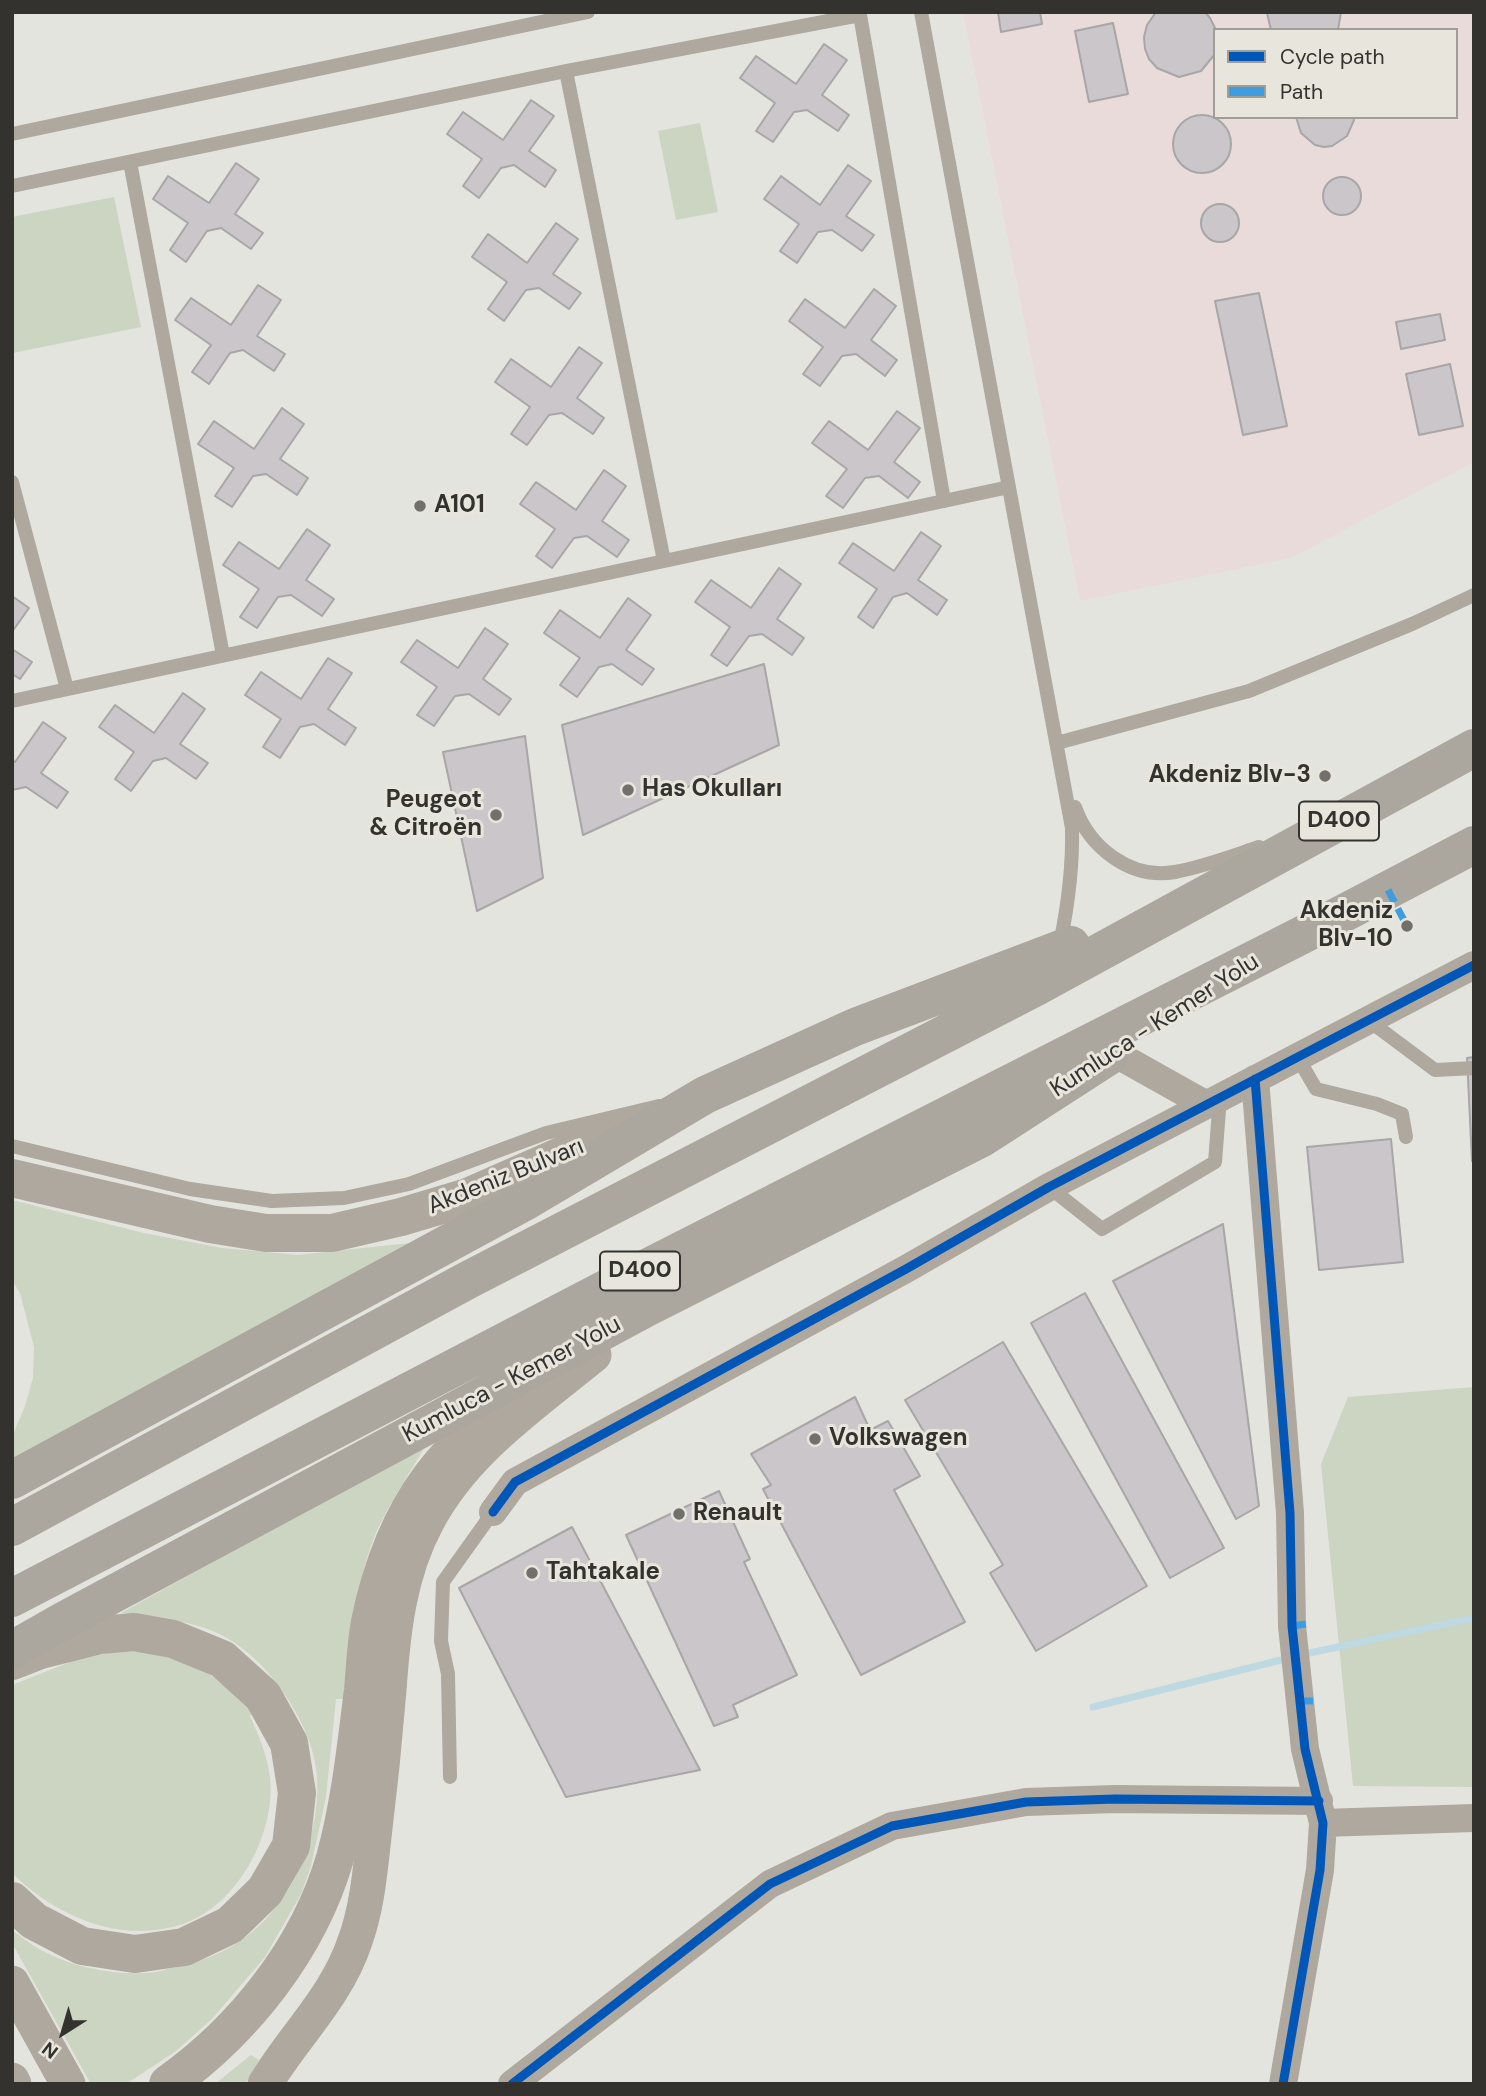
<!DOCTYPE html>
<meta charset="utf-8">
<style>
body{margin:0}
#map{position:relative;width:1486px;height:2096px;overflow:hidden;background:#e4e4df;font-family:"DM Sans",sans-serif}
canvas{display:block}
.frame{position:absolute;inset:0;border:14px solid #33322f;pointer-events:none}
.legend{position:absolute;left:1213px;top:28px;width:245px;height:91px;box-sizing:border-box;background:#e7e5dc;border:2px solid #9f9d97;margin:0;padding:9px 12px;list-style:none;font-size:21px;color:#33322f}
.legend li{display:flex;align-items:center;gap:14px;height:35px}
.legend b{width:35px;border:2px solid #9f9d97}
.north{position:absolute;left:28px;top:1998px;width:70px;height:70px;-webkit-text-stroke:5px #e7e5dc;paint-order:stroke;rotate:217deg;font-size:19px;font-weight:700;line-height:28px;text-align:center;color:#33322f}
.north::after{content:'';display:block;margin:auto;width:24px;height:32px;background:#33322f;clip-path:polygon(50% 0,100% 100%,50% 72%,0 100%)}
</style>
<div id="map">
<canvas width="1486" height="2096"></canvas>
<div class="frame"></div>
<ul class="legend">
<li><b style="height:9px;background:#0057b8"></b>Cycle path</li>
<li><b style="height:9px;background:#3e9de1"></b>Path</li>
</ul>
<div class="north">N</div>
</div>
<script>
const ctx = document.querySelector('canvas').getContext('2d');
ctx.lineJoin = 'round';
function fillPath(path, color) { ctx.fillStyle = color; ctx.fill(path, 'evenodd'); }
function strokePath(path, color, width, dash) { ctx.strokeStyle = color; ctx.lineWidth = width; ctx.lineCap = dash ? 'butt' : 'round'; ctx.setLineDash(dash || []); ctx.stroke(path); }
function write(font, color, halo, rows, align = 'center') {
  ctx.font = font + ' "DM Sans",sans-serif'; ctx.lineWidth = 6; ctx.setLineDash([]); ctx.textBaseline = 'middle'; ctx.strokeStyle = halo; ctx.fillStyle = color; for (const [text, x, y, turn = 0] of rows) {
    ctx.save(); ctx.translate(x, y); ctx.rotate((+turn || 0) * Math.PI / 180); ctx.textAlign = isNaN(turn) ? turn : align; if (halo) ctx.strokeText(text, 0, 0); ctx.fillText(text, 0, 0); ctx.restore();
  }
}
const industrial = new Path2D(`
 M 963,12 L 1474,12 L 1474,462 L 1291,558 L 1080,601 ZM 1215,30 L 1456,30 L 1456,117 L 1215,117 Z`);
const green = new Path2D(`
 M 700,123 L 718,212 L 676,220 L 658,131 Z
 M 114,197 L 141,327 L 13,353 L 12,217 Z
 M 12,1200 L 144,1233 L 222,1248 L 298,1255 L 410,1243 L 12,1461 L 12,1437 L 25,1406 L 33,1378 L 34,1347 L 20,1293 L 12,1280 Z
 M 1474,1387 L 1474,1787 L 1353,1786 L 1321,1464 L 1348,1397 Z
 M 427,1443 C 411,1471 392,1499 378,1528 C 354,1581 353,1643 345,1699 L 336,1699 L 326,1797 L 311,1866 L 301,1894 L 265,1957 L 212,2019 L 176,2051 L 126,2084 L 91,2084 L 12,1943 L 12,1930 C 22,1937 32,1946 43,1951 C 72,1967 112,1975 146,1973 C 155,1973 164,1970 172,1968 C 191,1964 210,1958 227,1949 C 288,1918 325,1834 316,1768 C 312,1741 300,1717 285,1695 C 265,1665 239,1640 205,1628 C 178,1619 149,1617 121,1613 Z
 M 125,1649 L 195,1662 L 255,1712 L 250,1716 C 259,1736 267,1755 270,1777 C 276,1833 238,1905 183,1924 C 120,1945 56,1916 12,1873 L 12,1685 L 73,1661 Z
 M 251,2055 L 259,2060 L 245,2084 L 215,2084 Z`);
const stream = new Path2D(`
 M 1300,1655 L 1474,1618
 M 1093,1707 L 1289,1658`);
const building = new Path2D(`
 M 998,12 L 1040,12 L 1042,24 L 1001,32 Z
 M 1156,12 L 1205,12 L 1210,18 L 1216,30 L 1215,54 L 1201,71 L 1179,77 L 1157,68 L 1149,59 L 1145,49 L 1144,37 L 1147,25 Z
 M 1341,12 L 1338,30 L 1271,30 L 1267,13 Z
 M 1113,23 L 1128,94 L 1089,102 L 1075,31 Z
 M 824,44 L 847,60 L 822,95 L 849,115 L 838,131 L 807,110 L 794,112 L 773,142 L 756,131 L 775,103 L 740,78 L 756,56 L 796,84 Z
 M 531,100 L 554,116 L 529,151 L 556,170 L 545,187 L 514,165 L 501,168 L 479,198 L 463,186 L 482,159 L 447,134 L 463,112 L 503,140 Z
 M1173 144a29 29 0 1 1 58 0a29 29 0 1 1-58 0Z
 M 1296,117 L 1353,117 L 1354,120 L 1347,136 L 1332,146 L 1324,147 L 1315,145 L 1301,133 Z
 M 236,163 L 259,179 L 235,214 L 263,233 L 251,249 L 221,228 L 207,231 L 186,262 L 170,250 L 188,223 L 153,199 L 168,176 L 209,203 Z
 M 848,165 L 871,181 L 846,216 L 874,235 L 862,251 L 832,230 L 818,232 L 797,263 L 780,251 L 799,224 L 764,199 L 781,176 L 820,205 Z
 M1323 196a19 19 0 1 1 38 0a19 19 0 1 1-38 0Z
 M1201 223a19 19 0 1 1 38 0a19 19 0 1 1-38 0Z
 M 556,223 L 578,239 L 553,274 L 581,293 L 569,309 L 539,288 L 526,290 L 504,321 L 488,309 L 507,282 L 472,257 L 488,234 L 527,263 Z
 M 258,285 L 281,300 L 257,336 L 285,354 L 274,371 L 243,350 L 230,353 L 209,384 L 192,372 L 211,345 L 175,320 L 191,298 L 231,325 Z
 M 874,289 L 896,306 L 871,340 L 897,360 L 885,376 L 856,354 L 842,356 L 820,386 L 803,374 L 823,347 L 789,321 L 805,299 L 845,328 Z
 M 1259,293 L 1287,426 L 1243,435 L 1215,301 Z
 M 1440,314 L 1445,340 L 1401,349 L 1396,322 Z
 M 579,347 L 602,363 L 577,398 L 604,418 L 593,434 L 562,413 L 549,415 L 527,445 L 511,434 L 530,407 L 495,382 L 511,359 L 551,387 Z
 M 1450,364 L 1463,426 L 1419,435 L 1406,374 Z
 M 282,408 L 304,424 L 280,459 L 308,478 L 297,495 L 266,474 L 253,476 L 232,507 L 215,496 L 234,468 L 198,444 L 214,421 L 254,449 Z
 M 897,411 L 920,428 L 894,462 L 920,482 L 908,498 L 879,476 L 865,478 L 843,508 L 826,496 L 847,469 L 812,443 L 829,421 L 868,450 Z
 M 604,470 L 626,486 L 602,521 L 629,540 L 617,557 L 587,536 L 574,538 L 552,568 L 536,556 L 555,529 L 520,504 L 536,482 L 576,510 Z
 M 307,529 L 330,545 L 306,580 L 334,599 L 322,616 L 291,595 L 278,597 L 257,628 L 240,617 L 259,589 L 223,565 L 239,542 L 279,569 Z
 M 921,532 L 941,546 L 918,580 L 947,600 L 937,615 L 907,593 L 893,597 L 873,628 L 858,617 L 877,589 L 839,563 L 853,543 L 894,571 Z
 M 779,568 L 801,584 L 777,619 L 804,638 L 792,655 L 762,634 L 749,636 L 727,666 L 711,655 L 730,627 L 695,602 L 711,580 L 751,608 Z
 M 12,596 L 29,608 L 12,632 Z
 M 628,598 L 651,615 L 626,650 L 654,669 L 642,685 L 612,664 L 599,667 L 577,697 L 560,685 L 580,658 L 544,633 L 560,610 L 600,638 Z
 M 485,628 L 508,644 L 483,679 L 511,699 L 499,715 L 469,694 L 455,696 L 434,726 L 417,715 L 437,687 L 401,662 L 417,640 L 458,668 Z
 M 12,649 L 32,662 L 20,679 L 12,674 Z
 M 328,658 L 352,673 L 328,709 L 356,728 L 345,745 L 314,724 L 300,727 L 280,758 L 263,747 L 281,719 L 245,695 L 261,672 L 301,699 Z
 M 764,664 L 779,745 L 583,835 L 562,725 Z
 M 183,693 L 205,709 L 180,744 L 208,763 L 196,779 L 166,758 L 153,761 L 131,791 L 115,779 L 134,752 L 99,727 L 115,705 L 154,733 Z
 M 43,722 L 66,738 L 41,773 L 68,792 L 57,808 L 26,787 L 12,790 L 12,760 L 15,762 Z
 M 525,736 L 543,878 L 477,911 L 443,752 Z
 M 1474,1057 L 1474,1161 L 1472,1161 L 1467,1058 Z
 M 1391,1139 L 1403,1262 L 1319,1270 L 1307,1147 Z
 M 1223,1224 L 1259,1506 L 1236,1519 L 1113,1281 Z
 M 1085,1293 L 1224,1548 L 1170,1578 L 1031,1323 Z
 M 1003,1342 L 1147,1586 L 1036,1651 L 990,1573 L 1003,1565 L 905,1400 Z
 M 855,1397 L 870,1430 L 888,1421 L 920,1476 L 894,1490 L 965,1622 L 861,1675 L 763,1489 L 771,1485 L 751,1454 Z
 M 719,1491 L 750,1559 L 744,1562 L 797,1675 L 733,1705 L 738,1717 L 714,1726 L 626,1535 Z
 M 572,1527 L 700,1770 L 566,1797 L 459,1588 Z`);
const service = new Path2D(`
 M 921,12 L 1072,828 C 1073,868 1068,905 1060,944
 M 566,71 L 664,561
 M 12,134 L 588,12
 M 130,162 L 223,655
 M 12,186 L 566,71 L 860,15 L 944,501
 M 12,482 L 67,689
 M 12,701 L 1009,487
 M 1057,743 L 1249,691 L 1412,624 L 1474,595
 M 1075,807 C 1089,847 1130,880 1175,872 C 1203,867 1232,856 1259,847
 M 1368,1020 L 1435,1070 L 1474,1068
 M 1298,1058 L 1316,1089 L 1377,1104 L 1402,1114 L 1406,1137
 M 12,1146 L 190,1189 L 272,1201 L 344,1198 L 409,1184 L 546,1133 L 659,1106
 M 1049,1187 L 1102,1229 L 1215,1162 L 1220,1097
 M 450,1777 L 448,1674 L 441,1641 L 443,1582 L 493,1512`);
const minor = new Path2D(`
 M 1114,1053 L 1205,1104
 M 1255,1079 L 1290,1513 L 1292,1626 L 1305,1749 L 1323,1823 L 1320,1870 L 1283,2084
 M 493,1512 L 515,1482 L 906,1269 L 1049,1187 L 1474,965
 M 1323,1823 L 1474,1818
 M 512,2084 L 770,1884 L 892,1826 L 1026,1802 L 1115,1799 L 1319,1801`);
const tertiary = new Path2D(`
 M 12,1983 L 68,2084
 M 12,2080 L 14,2084
 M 265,2084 C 294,2036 337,1996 355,1941 C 367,1908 370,1872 374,1837 C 380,1788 385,1739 389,1690 C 393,1632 399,1574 427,1522 C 464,1451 534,1404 594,1355`);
const primary = new Path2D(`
 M 12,1178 L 210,1224 L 266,1233 L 332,1233 L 401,1217 L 468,1197 L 625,1128
 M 12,1661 L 40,1650 L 100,1635 L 134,1632 L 173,1639 L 222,1659 L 263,1696 L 289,1743 L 297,1793 L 291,1846 L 265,1891 L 230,1925 L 184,1947 L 135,1954 L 82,1946 L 34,1921 L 12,1901
 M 168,2084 C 244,2030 309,1948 335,1858 C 350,1804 356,1746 363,1690 C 365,1668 366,1644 370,1622 C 394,1506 445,1437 549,1380`);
const trunk = new Path2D(`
 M 12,1480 L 528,1200 L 705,1095 L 855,1027 L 1071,945
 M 12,1527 L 468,1280 L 1036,987 L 1474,748
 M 12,1598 L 609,1287 L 1306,933 L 1474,845
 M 12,1650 L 63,1621 L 648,1307 L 982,1138 L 1109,1056`);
const quiet = new Path2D(`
 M 1388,890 L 1407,926
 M 1292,1626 L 1312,1623
 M 1299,1701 L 1319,1701`);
const cycleway = new Path2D(`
 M 1255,1079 L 1290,1513 L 1292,1626 L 1305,1749 L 1323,1823 L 1320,1870 L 1283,2084
 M 493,1512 L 515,1482 L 906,1269 L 1049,1187 L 1474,965
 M 512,2084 L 770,1884 L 892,1826 L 1026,1802 L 1115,1799 L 1319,1801`);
const markers = [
 [420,506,7,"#71706d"],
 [1325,776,7,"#71706d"],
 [628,790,7,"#71706d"],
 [496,815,7,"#71706d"],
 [1407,926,7,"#71706d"],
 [815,1439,7,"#71706d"],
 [679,1514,7,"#71706d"],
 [532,1573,7,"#71706d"]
];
const shields = [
 [1339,821,80],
 [640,1271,80]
];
const shieldNames = [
 ["D400",1339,821],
 ["D400",640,1271]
];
const poiNames = [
 ["A101",434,506],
 ["Akdeniz Blv-3",1311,776,"right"],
 ["Has Okulları",642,790],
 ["Peugeot",482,801,"right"],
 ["& Citroën",482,829,"right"],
 ["Akdeniz",1393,912,"right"],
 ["Blv-10",1393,940,"right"],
 ["Volkswagen",829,1439],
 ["Renault",693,1514],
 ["Tahtakale",546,1573]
];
const streetNames = [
 ["Kumluca - Kemer Yolu",1155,1026,-33],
 ["Akdeniz Bulvarı",506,1177,-22],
 ["Kumluca - Kemer Yolu",512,1380,-28]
];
fillPath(industrial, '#eadbdb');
fillPath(green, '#ccd4c2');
strokePath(stream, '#bed9e1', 7);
fillPath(building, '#cac6c9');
strokePath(building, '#a8a6a6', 2);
strokePath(service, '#aea89f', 14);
strokePath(minor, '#aea89f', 28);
strokePath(tertiary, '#aea89f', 35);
strokePath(primary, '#aea89f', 38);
strokePath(trunk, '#aca79e', 38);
strokePath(quiet, '#3e9de1', 7, [14, 7]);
strokePath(cycleway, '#0057b8', 9);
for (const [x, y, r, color] of markers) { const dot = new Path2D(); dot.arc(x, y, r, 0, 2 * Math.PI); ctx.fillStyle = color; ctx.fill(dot); strokePath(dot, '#e7e5dc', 2.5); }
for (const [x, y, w] of shields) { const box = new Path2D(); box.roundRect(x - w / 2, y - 19.5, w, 39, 5); ctx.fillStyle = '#e7e5dc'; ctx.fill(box); strokePath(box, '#33322f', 2); }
write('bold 23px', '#33322f', null, shieldNames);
write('bold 24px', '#33322f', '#e7e5dc', poiNames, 'left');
write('24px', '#33322f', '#e7e5dc', streetNames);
</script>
